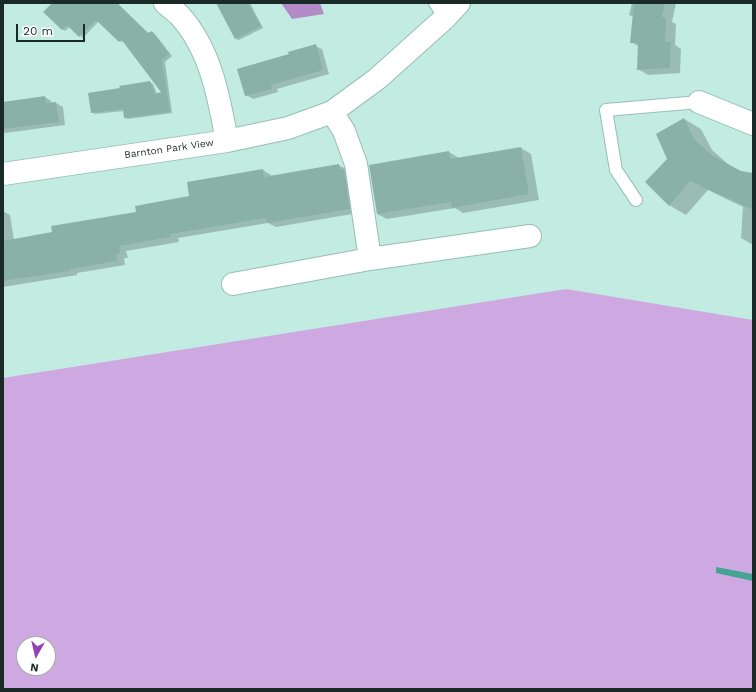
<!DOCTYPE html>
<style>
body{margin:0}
#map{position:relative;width:756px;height:692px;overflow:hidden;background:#c2ece1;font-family:"Work Sans",sans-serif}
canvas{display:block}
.frame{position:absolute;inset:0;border:4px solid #1a2a26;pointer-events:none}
.north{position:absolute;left:16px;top:636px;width:40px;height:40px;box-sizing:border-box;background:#fff;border:1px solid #a3aaa8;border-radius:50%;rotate:188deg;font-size:11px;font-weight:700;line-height:16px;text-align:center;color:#1a2a26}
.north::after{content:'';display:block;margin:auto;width:14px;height:18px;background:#9143b3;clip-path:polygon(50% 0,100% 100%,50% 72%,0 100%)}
.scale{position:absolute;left:16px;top:24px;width:69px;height:18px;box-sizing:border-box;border:2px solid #1a2a26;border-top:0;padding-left:5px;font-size:12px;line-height:14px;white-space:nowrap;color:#1a2a26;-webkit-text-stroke:3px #fff;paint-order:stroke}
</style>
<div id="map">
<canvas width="756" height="692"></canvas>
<div class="frame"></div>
<div class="north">N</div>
<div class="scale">20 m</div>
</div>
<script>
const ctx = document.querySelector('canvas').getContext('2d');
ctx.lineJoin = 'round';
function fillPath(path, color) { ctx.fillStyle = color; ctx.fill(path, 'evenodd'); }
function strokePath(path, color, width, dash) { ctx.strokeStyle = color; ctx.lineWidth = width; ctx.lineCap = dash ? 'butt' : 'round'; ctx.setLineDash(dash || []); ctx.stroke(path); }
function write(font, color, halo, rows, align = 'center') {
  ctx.font = font + ' "Work Sans",sans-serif'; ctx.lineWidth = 3.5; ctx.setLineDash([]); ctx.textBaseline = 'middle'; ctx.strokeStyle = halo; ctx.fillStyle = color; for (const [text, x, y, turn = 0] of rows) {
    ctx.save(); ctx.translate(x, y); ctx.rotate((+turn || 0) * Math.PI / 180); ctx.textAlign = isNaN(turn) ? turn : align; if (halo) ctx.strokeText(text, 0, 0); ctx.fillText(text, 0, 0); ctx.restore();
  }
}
const green = new Path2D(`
 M 566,289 L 753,320 L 753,689 L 3,689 L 3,378 ZM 24,644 L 48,644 L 48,668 L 24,668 Z`);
const forest = new Path2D(`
 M 281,3 L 320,3 L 324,14 L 292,19 Z`);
const water = new Path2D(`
 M 716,567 L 753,574 L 753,581 L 716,573 Z`);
const shadow = new Path2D(`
 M 54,3 L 117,3 L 149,34 L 152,32 L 155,34 L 172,56 L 165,62 L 172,113 L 128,119 L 125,118 L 124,111 L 95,114 L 92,112 L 121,89 L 149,82 L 153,84 L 157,94 L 163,92 L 123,41 L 122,42 L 119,41 L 99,21 L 83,38 L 70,27 L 65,31 L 62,29 Z
 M 217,3 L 250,3 L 263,28 L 239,40 L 236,39 Z
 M 632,3 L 676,3 L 672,22 L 676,24 L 675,45 L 681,49 L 680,73 L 648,75 L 638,69 L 638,46 L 631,42 L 634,17 L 629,15 Z
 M 315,46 L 322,49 L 329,74 L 277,89 L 278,92 L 253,99 L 246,95 Z
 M 45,97 L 51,101 L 52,104 L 56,103 L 63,107 L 65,125 L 5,133 L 3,132 L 3,103 Z
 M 684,119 L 701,129 L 712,150 L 729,165 L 740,172 L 753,174 L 753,245 L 741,238 L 743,207 L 708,190 L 686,215 L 669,205 L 668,159 Z
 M 521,148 L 531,154 L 539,200 L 463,213 L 455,208 L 387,219 L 377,214 L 449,152 L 459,158 Z
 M 338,165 L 346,169 L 358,213 L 276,227 L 268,223 L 178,238 L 179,242 L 126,251 L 128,258 L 124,258 L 125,265 L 77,273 L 77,275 L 3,287 L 3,211 L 10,215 L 14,240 L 53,233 L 137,213 L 190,197 L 263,170 L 271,175 L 271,176 Z`);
const building = new Path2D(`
 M 52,3 L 117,3 L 148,33 L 152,31 L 169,54 L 162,60 L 170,112 L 124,118 L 123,109 L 91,113 L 88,93 L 120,88 L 119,86 L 150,81 L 155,94 L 161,92 L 121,39 L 119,42 L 96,20 L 79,37 L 67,25 L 62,30 L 43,12 Z
 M 216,3 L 248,3 L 261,26 L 235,39 Z
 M 634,3 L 665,3 L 662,17 L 666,18 L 665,42 L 671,42 L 670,68 L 637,70 L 638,43 L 630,43 Z
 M 316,44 L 323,70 L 271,85 L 272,89 L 245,96 L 237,69 L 289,54 L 288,52 Z
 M 45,96 L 46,103 L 56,102 L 59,122 L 3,129 L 3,102 Z
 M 684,118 L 694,139 L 713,156 L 741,171 L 753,173 L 753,210 L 690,181 L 669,206 L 645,182 L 667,159 L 656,134 Z
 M 521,147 L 529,194 L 452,208 L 451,202 L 377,214 L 369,165 L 449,151 L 450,159 Z
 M 339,164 L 340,170 L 344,169 L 350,209 L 267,223 L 266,218 L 171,234 L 171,237 L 119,246 L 120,253 L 116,254 L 117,261 L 70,269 L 70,271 L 3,281 L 3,241 L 52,232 L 51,226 L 136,212 L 135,206 L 189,196 L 187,182 L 263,169 L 264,177 Z`);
const lane = new Path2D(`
 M 435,3 L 445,18
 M 636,200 L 616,170 L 606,110 L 699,102`);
const street = new Path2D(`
 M 165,3 C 170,8 177,12 181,17 C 211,51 219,98 227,141
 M 699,102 L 753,124
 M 332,112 L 344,131 L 356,164 L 370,259
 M 3,174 L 227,141 L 288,128 L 332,112 L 377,79 L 445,18 L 459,3
 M 233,284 L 370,259 L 530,236`);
const streetNames = [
 ["Barnton Park View",169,149,-8]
];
fillPath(green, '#cea9e1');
fillPath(forest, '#b28bc6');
fillPath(water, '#44a492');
fillPath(shadow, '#0003');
fillPath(building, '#89b1a7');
strokePath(lane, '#97bfb5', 14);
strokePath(street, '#97bfb5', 24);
strokePath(lane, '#fff', 12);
strokePath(street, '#fff', 22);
write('10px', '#1a2a26', '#fff', streetNames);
</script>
